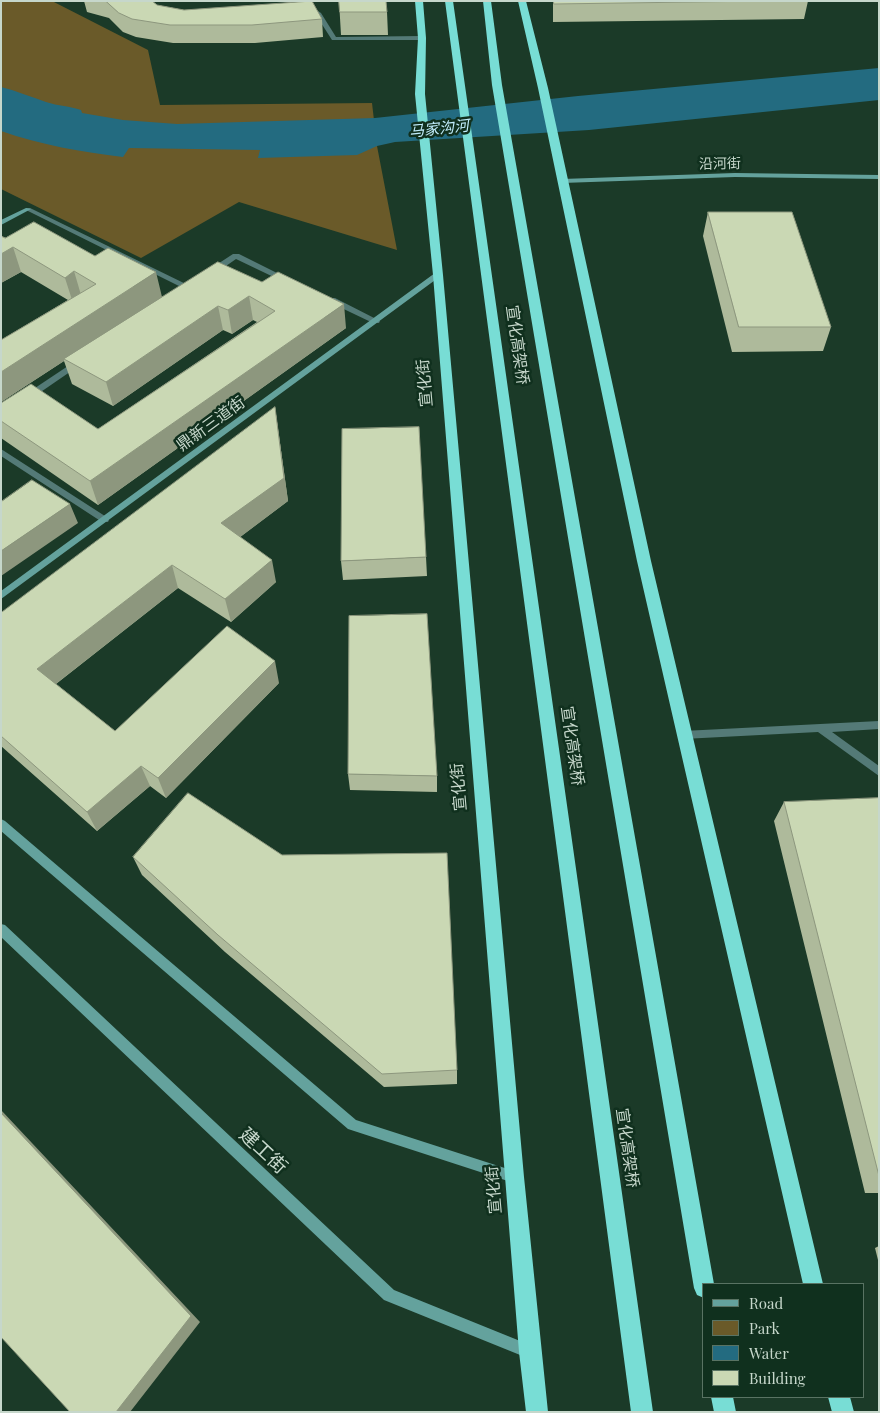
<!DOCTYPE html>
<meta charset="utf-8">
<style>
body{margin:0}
#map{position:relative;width:880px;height:1413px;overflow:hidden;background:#1b3a28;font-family:"Playfair Display",serif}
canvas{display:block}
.frame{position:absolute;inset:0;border:2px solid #c6d7cb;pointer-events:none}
.legend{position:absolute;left:702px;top:1283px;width:162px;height:115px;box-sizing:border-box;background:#10301e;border:1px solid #597363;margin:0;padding:6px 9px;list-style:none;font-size:15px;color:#c6d7cb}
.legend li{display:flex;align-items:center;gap:10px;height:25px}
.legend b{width:25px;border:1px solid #597363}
</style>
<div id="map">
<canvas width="880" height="1413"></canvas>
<div class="frame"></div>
<ul class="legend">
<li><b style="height:6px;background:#64a29d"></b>Road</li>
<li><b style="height:14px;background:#6a5a29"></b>Park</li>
<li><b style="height:14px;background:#236b80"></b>Water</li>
<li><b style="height:14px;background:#cad8b4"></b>Building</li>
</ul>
</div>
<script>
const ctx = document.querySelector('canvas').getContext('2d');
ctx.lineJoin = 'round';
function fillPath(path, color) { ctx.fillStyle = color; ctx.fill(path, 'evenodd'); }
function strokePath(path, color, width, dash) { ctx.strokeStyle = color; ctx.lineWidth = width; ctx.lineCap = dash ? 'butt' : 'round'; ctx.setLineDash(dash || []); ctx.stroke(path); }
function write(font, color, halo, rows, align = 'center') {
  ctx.font = font + ' "Playfair Display","Noto Sans SC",serif'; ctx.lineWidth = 5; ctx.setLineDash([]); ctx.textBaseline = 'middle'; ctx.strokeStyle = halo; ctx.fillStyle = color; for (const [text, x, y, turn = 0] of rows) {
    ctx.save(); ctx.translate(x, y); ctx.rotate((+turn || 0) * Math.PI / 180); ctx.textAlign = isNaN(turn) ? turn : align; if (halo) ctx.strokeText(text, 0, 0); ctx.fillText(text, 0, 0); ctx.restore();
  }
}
const green = new Path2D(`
 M 1,1 L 52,1 L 148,50 L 160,105 L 372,103 L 377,146 L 397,250 L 239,202 L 141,258 L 1,189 Z`);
const water = new Path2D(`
 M 879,68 L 879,100 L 589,130 L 395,142 L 377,146 L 357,155 L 258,158 L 260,150 L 129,148 L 123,157 C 82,152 41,145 1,131 L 1,87 C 17,91 31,97 46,102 C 58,106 70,106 81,110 L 82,113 L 123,120 L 177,124 L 375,118 L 578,96 Z`);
const street = new Path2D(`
 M 318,11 L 321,13 L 336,37 L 422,36 L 425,38 L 422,40 L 332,40 L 316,15 L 310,14 Z
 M 26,208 L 30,208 L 192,287 L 188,289 L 185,289 L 26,210 Z
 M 233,254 L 239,254 L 291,280 L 284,282 L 236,259 L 216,273 L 210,273 L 210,269 Z
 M 329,298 L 335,298 L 380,321 L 379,323 L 373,323 L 329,302 Z
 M 77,360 L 81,363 L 80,365 L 32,398 L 26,398 L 26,394 Z
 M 1,449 L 108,518 L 109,520 L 108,522 L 102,522 L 1,456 Z
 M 879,721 L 879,729 L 832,732 L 879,766 L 879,776 L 818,732 L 683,739 L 679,738 L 678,735 L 679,732 L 683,731 Z`);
const secondary = new Path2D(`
 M 735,173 L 879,175 L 879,179 L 735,177 L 562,183 L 559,181 L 562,179 Z
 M 26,208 L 31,209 L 1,225 L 1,220 Z
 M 435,273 L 442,275 L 1,599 L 1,591 Z
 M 1,819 L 5,821 L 356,1120 L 514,1171 L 519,1172 L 520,1177 L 519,1182 L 514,1183 L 348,1129 L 1,831 Z
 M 1,924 L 5,925 L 394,1290 L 535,1347 L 537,1352 L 535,1357 L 530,1359 L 384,1300 L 1,937 Z`);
const highway = new Path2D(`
 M 415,1 L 423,1 L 426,38 L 425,94 L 443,275 L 524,1177 L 548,1412 L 526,1412 L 519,1352 L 433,275 L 415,94 L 418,38 Z
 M 445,1 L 453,1 L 653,1412 L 631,1412 Z
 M 483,1 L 491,1 L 502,85 L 714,1284 L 704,1284 L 704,1298 L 697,1295 L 694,1288 L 492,85 Z
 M 518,1 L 526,1 L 548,88 L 651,561 L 823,1284 L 803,1284 L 637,561 L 538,88 Z
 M 711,1397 L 733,1397 L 736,1412 L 714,1412 Z
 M 828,1397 L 850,1397 L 854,1412 L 832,1412 Z`);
const wall = new Path2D(`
 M 84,1 L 152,1 L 157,5 L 184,10 L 322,19 L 323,37 L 255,43 L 173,43 L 136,37 L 123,32 L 109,18 L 87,12 Z
 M 339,1 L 387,12 L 388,35 L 341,35 Z
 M 553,1 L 808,1 L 804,19 L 553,22 Z
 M 708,212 L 831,327 L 823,351 L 732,352 L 703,236 Z
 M 1,236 L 162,297 L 132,316 L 218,262 L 346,328 L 98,505 L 1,438 L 1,403 L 98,429 L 257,322 L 253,320 L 232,334 L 223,330 L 113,406 L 72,384 L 64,361 L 1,402 L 1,340 L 68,300 L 21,272 L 1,283 Z
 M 275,407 L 288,501 L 240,537 L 276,582 L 231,622 L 178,588 L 56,684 L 115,731 L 279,683 L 166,798 L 150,786 L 97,831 L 1,746 L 1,613 Z
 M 426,557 L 427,576 L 343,580 L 341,561 Z
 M 348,774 L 437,776 L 437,792 L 350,790 Z
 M 879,798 L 879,1193 L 865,1193 L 774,821 L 784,802 Z
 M 133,857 L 457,1070 L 457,1084 L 384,1087 L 225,952 L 142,875 Z
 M 879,1246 L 879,1264 L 875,1248 Z`);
const shadedWall = new Path2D(`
 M 13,247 L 21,272 L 1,283 L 1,254 Z
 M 74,271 L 81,295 L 73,303 L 65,278 Z
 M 156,272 L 162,297 L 65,360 L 64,359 L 64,361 L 1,402 L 1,372 Z
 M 249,296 L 253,320 L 232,334 L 228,310 Z
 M 344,304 L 346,328 L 98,505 L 90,481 Z
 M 218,306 L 223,330 L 113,406 L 106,382 Z
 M 275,407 L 288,501 L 227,547 L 221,523 Z
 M 70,504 L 78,523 L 1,576 L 1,551 Z
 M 272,560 L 276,582 L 231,622 L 225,599 Z
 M 172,565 L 178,588 L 48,690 L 37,669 Z
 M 275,661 L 279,683 L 166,798 L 158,778 Z
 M 141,766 L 150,786 L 97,831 L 87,812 Z
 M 1,1110 L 200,1322 L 130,1412 L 116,1412 L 1,1113 Z`);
const building = new Path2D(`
 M 106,1 L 152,1 L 157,5 L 184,10 L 312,1 L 322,19 L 252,25 L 170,25 L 132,19 L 119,13 Z
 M 339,1 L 386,1 L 387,12 L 340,12 Z
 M 554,1 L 762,1 L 554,4 Z
 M 708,212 L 792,212 L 831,327 L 739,327 Z
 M 34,222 L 95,256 L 108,248 L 156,272 L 1,372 L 1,340 L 96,284 L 74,271 L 65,278 L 13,247 L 1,254 L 1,236 L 5,238 Z
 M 218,262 L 262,282 L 278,272 L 344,304 L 90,481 L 1,421 L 1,403 L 31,384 L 98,429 L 275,311 L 249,296 L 228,310 L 218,306 L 106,382 L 64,359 Z
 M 275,407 L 284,478 L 221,523 L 272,560 L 225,599 L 172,565 L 37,669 L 115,731 L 227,626 L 275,661 L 158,778 L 141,766 L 87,812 L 1,736 L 1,613 Z
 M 419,427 L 426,557 L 341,561 L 342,429 Z
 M 32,480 L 70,504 L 1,551 L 1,502 Z
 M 427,614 L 437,776 L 348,774 L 349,616 Z
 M 188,793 L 282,855 L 447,853 L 457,1070 L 382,1074 L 218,935 L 133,857 Z
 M 879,798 L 879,1176 L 784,802 Z
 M 1,1113 L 191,1316 L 116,1412 L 70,1412 L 1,1337 Z`);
const farStreetnames = [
 ["沿河街",720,164,-1]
];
const farWaternames = [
 ["马家沟河",439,129,-6]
];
const streetNames = [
 ["宣化高架桥",517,345,82],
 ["宣化街",425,383,-95],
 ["鼎新三道街",211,424,-36],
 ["宣化高架桥",572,746,82],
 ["宣化街",459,787,-95],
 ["宣化高架桥",627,1148,82],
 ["宣化街",494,1190,-95]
];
const nearStreetnames = [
 ["建工街",263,1151,43]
];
fillPath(green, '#6a5a29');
fillPath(water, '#236b80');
fillPath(street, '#547a77');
fillPath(secondary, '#64a29d');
fillPath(highway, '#78ddd5');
fillPath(wall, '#aeba9b');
fillPath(shadedWall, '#8d977e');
fillPath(building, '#cad8b4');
strokePath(building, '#8d977e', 1);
write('14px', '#c6d7cb', '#10301e', farStreetnames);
write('italic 15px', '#c0ecfb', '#10301e', farWaternames);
write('16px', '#c6d7cb', '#10301e', streetNames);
write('19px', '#c6d7cb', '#10301e', nearStreetnames);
</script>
